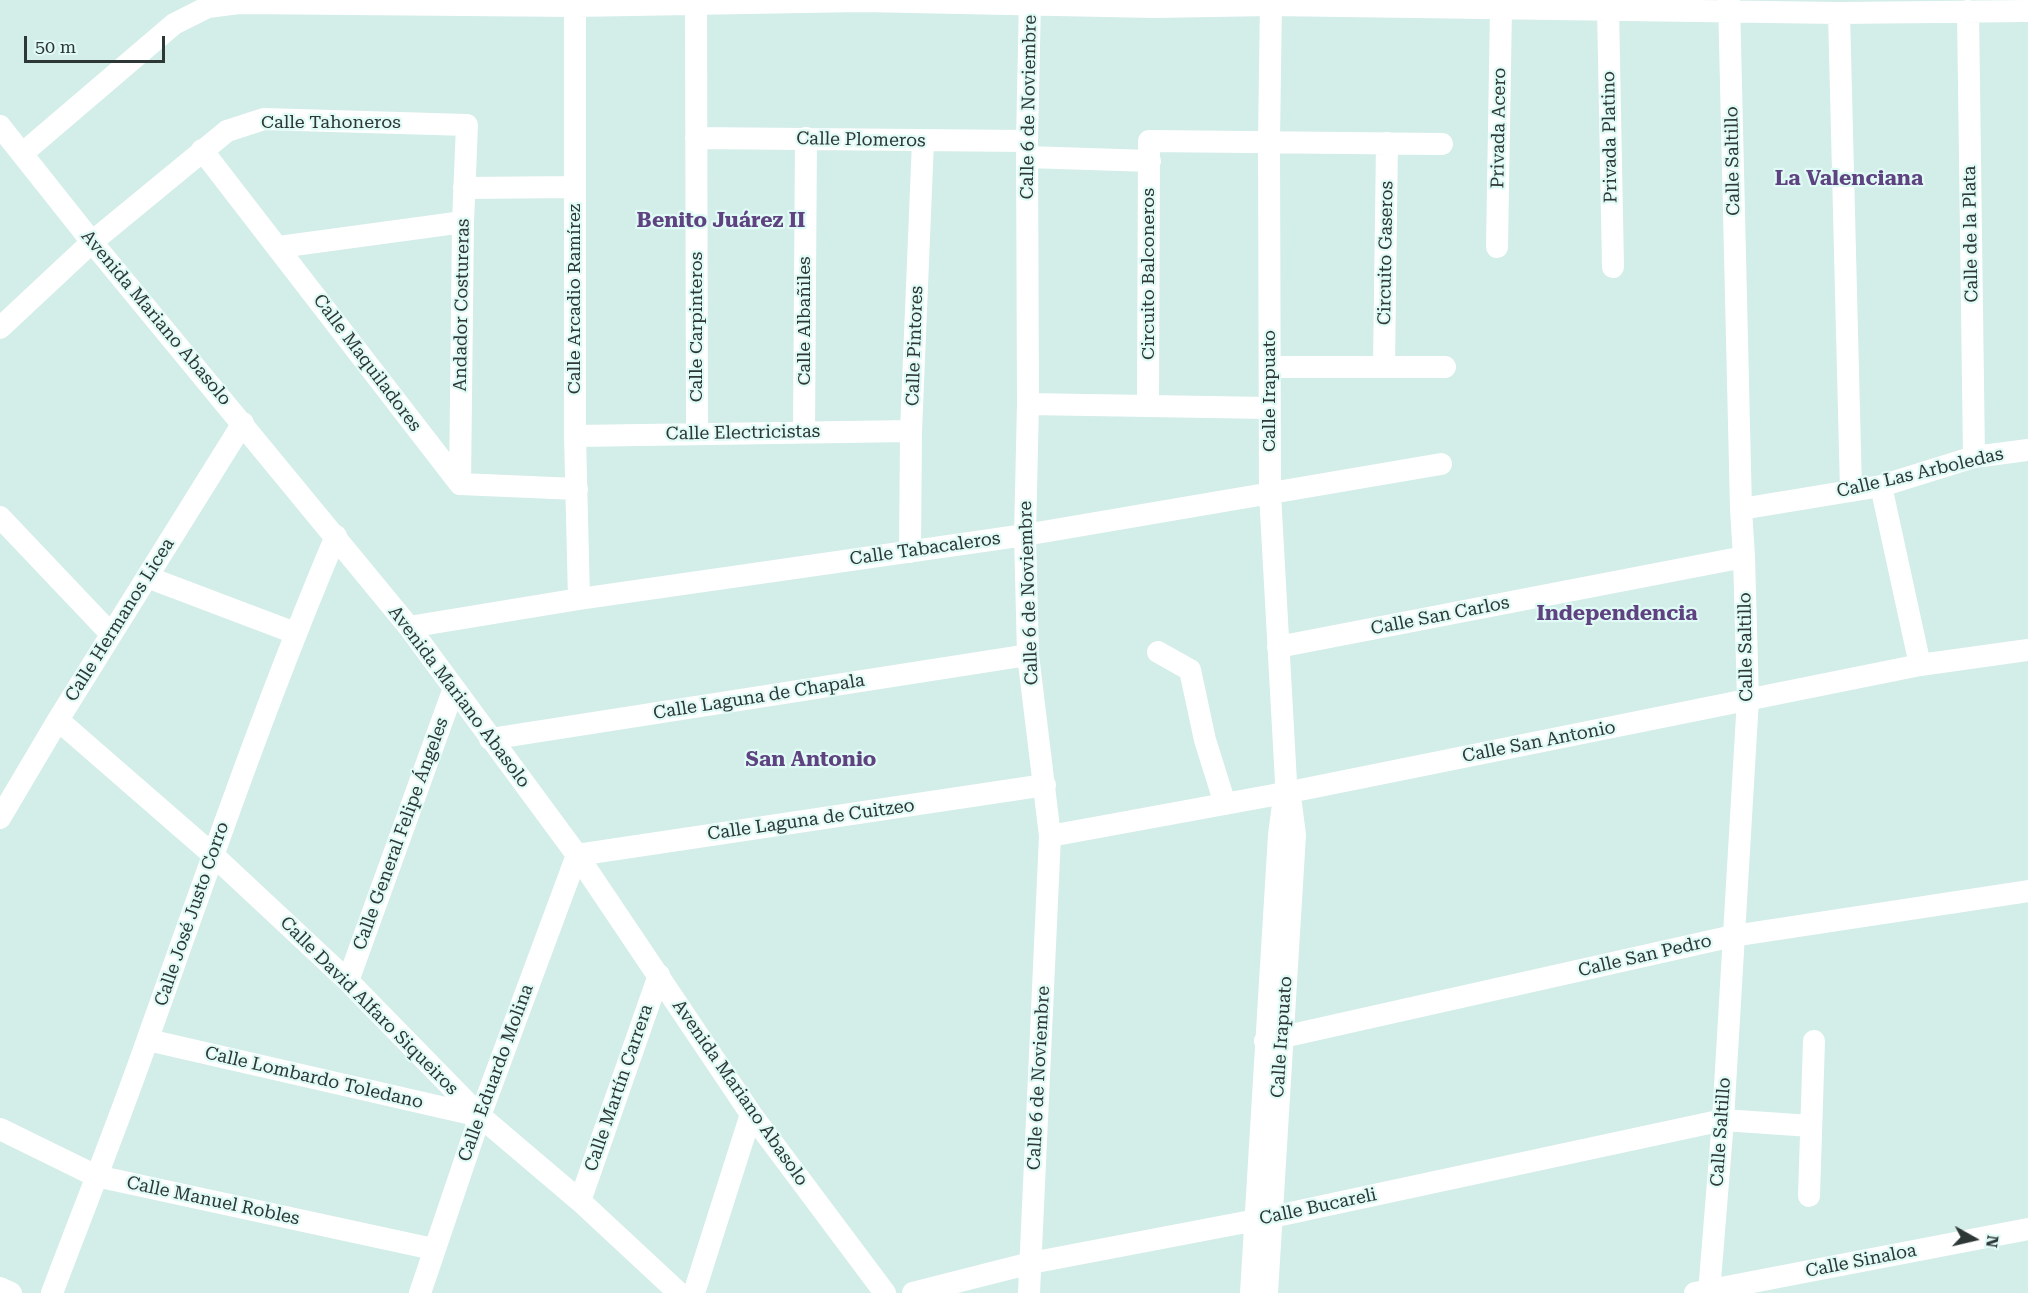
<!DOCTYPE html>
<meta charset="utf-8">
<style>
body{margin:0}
#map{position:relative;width:2028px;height:1293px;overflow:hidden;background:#d3ede8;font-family:"Roboto Serif",serif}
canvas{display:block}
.north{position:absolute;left:1944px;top:1209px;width:60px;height:60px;-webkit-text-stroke:4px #e0faf5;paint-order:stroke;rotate:98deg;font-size:16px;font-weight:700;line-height:24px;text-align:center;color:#2d3735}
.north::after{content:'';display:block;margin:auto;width:21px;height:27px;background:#2d3735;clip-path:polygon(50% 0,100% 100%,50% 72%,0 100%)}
.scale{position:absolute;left:24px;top:36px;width:141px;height:27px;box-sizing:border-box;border:3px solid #2d3735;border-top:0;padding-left:8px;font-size:18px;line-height:21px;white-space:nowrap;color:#2d3735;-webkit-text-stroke:4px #e0faf5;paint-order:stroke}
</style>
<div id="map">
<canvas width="2028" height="1293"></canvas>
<div class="north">N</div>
<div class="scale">50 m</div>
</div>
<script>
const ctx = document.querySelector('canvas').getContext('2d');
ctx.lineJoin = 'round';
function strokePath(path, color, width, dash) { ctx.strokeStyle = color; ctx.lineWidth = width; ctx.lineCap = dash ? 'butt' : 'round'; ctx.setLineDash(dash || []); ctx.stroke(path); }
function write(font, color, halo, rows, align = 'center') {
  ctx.font = font + ' "Roboto Serif",serif'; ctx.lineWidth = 4.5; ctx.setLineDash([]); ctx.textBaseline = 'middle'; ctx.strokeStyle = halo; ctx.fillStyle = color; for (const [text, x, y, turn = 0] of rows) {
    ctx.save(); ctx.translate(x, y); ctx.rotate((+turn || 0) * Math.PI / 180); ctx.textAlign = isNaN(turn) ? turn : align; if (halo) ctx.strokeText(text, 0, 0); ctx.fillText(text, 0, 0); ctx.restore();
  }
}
const minor = new Path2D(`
 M 575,0 L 575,436 L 579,599
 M 696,4 L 697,433
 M 1608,8 L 1613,267
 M 1968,11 L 1974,457
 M 1839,13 L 1851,491
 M 0,126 L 92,242 L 409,627 L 577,855 L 751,1114 L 885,1293
 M 696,138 L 1027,141
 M 202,150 L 460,484 L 577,489
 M 23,153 L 174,24 L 208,7 L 239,3 L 575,6 L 862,1 L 1154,7 L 1271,5 L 1839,13 L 2028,11
 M 1027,157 L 1150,161
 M 464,188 L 574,187
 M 279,247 L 463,222
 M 1497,247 L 1501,8
 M 0,328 L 92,242 L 227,131 L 264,119 L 467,125 L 463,222 L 460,484
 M 1384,366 L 1387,143
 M 1270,367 L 1445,367
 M 1028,404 L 1269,408
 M 1148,406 L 1149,141 L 1442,144
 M 804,432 L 806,138
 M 575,436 L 911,431
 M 1881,486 L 1920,665
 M 1741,509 L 1881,486 L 1974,457 L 2028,450
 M 0,517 L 111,634
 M 910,552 L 911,431 L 923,141
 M 147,577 L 295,633
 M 409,627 L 579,599 L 1025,535 L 1441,464
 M 1278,647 L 1744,557
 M 1158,652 L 1190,670 L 1205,740 L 1225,804
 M 58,720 L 212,854 L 348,981 L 480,1116 L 580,1201 L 679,1293
 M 490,739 L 1028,655
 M 0,818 L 58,720 L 243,423
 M 1050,836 L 1290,792 L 1920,665 L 2028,650
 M 348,981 L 454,688
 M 148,1040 L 480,1116
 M 1265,1041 L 1733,936 L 2028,891
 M 0,1129 L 96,1176 L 433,1249
 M 1809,1196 L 1814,1041
 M 580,1201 L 659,975
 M 0,1288 L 11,1293
 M 52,1293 C 84,1208 118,1124 148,1038 C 208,870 266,701 336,536
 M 420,1293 L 480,1116 L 577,855 L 1045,785
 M 694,1293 L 751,1114
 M 913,1293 L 1031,1263 L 1272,1217 L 1723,1120 L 1811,1126
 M 1029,1293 L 1050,836 L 1028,655 L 1025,535 L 1028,404 L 1027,141 L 1030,0
 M 1251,1293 L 1279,835 L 1286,782 L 1270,494 L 1269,141 L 1271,0
 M 1267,1293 L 1295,835 L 1291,804
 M 1695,1293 L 2028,1229
 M 1709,1293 L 1723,1120 L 1748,699 L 1744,557 L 1741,509 L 1729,0`);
const streetNames = [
 ["Calle 6 de Noviembre",1029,107,-89],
 ["Calle Tahoneros",331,123],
 ["Privada Acero",1499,128,-89],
 ["Privada Platino",1610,137,-91],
 ["Calle Plomeros",861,140,1],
 ["Calle Saltillo",1733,161,-91],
 ["Calle de la Plata",1971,234,-91],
 ["Circuito Gaseros",1386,253,-89],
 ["Circuito Balconeros",1149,274,-90],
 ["Calle Arcadio Ramírez",575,299,-90],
 ["Andador Costureras",462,305,-89],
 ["Avenida Mariano Abasolo",156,318,50],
 ["Calle Albañiles",805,321,-90],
 ["Calle Carpinteros",697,327,-90],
 ["Calle Pintores",915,346,-88],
 ["Calle Maquiladores",367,363,53],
 ["Calle Irapuato",1270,391,-90],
 ["Calle Electricistas",743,433,-1],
 ["Calle Las Arboledas",1920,473,-13],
 ["Calle Tabacaleros",925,549,-8],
 ["Calle 6 de Noviembre",1029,593,-92],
 ["Calle San Carlos",1440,616,-11],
 ["Calle Hermanos Licea",120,620,-58],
 ["Calle Saltillo",1746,647,-91],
 ["Avenida Mariano Abasolo",459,697,53],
 ["Calle Laguna de Chapala",759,697,-9],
 ["Calle San Antonio",1539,742,-11],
 ["Calle Laguna de Cuitzeo",811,820,-8],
 ["Calle General Felipe Ángeles",401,834,-70],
 ["Calle José Justo Corro",192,914,-71],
 ["Calle San Pedro",1645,956,-13],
 ["Calle David Alfaro Siqueiros",369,1006,45],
 ["Calle Irapuato",1282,1037,-86],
 ["Calle Eduardo Molina",496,1073,-70],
 ["Calle Lombardo Toledano",314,1078,13],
 ["Calle 6 de Noviembre",1039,1078,-87],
 ["Calle Martín Carrera",619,1088,-71],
 ["Avenida Mariano Abasolo",740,1093,55],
 ["Calle Saltillo",1721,1132,-86],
 ["Calle Manuel Robles",213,1201,12],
 ["Calle Bucareli",1318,1207,-12],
 ["Calle Sinaloa",1861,1261,-11]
];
const quarterNames = [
 ["La Valenciana",1849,179],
 ["Benito Juárez II",721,221],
 ["Independencia",1617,614],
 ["San Antonio",811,760]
];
strokePath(minor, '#fff', 22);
write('18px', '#2d3735', '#e0faf5', streetNames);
write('bold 21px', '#5e4380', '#e0faf5', quarterNames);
</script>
